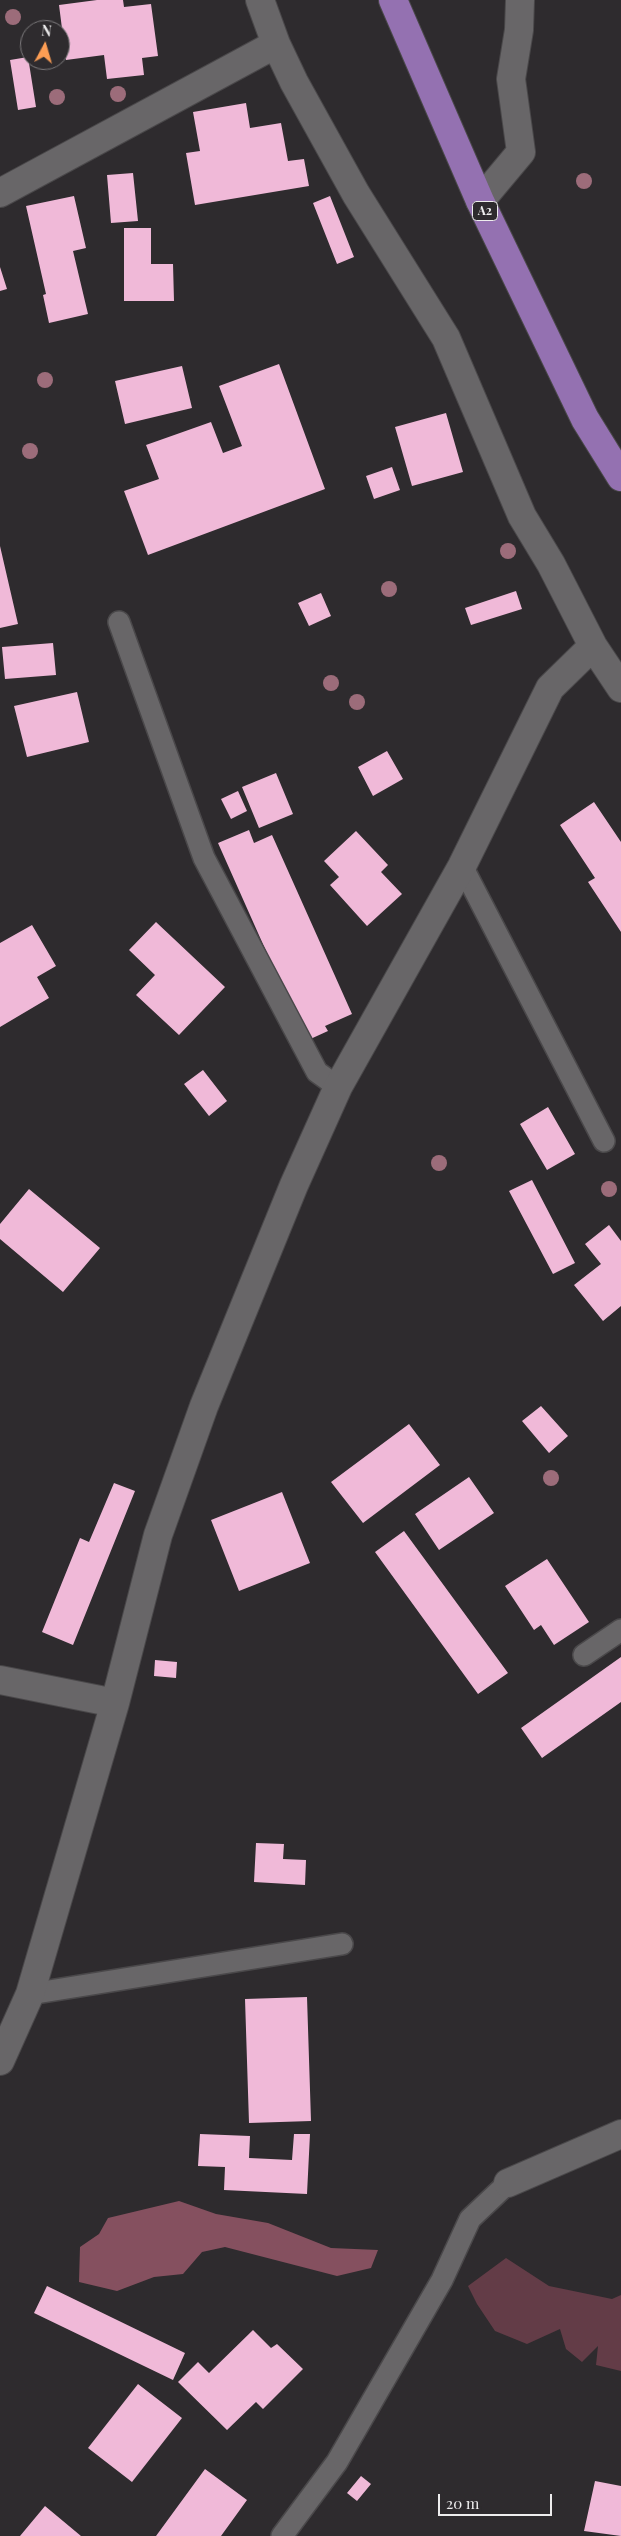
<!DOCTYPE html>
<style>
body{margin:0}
#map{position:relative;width:621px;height:2536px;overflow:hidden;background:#2e2b2e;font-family:"Playfair Display",serif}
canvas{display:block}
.north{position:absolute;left:20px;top:20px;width:50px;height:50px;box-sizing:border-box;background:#2e2b2e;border:1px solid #7b797b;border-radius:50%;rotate:6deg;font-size:14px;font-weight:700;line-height:20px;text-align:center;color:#eeedee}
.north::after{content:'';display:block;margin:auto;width:18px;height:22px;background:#fc9d54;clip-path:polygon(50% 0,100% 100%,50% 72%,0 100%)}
.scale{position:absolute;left:438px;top:2494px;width:114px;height:22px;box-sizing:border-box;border:2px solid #eeedee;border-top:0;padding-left:6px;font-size:15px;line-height:18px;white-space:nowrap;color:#eeedee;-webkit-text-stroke:4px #2e2b2e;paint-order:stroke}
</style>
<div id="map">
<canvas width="621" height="2536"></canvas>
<div class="north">N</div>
<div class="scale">20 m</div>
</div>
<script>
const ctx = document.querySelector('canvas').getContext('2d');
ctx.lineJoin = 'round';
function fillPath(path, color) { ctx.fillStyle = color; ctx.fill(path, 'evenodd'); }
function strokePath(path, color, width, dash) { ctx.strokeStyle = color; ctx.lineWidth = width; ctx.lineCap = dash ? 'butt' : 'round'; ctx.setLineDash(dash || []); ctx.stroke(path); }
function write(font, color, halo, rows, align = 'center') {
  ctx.font = font + ' "Playfair Display",serif'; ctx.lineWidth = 5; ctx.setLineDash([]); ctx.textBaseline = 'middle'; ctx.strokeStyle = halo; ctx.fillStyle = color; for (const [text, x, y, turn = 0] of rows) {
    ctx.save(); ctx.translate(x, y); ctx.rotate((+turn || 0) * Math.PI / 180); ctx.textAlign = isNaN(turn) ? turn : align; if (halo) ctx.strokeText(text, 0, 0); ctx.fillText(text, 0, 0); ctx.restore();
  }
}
const green = new Path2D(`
 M 506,2258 L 549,2286 L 612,2299 L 621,2295 L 621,2371 L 596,2365 L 598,2346 L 582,2362 L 566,2349 L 560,2329 L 527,2344 L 495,2331 L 477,2304 L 468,2286 Z`);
const forest = new Path2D(`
 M 179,2201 L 216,2214 L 268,2223 L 331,2248 L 378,2250 L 371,2268 L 337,2276 L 225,2247 L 202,2252 L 183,2274 L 154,2277 L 117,2291 L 79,2282 L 80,2247 L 99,2234 L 108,2218 Z`);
const building = new Path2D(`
 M 97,0 L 123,0 L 124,7 L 151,4 L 158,56 L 142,58 L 144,75 L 107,79 L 104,55 L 66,60 L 59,5 Z
 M 28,57 L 36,107 L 18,110 L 10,60 Z
 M 246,103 L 250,128 L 281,123 L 288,161 L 304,159 L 309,186 L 195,205 L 186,153 L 200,151 L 193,112 Z
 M 133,173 L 138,221 L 111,223 L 107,175 Z
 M 74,196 L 86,248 L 73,251 L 88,314 L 49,323 L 43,295 L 46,294 L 26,206 Z
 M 330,196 L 354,257 L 337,264 L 313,203 Z
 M 124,228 L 151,228 L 151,264 L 173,264 L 174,301 L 124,301 Z
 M 0,267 L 7,289 L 0,291 Z
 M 279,364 L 325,489 L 148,555 L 124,491 L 159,479 L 146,445 L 211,422 L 223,453 L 242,446 L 219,386 Z
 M 182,366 L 192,408 L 125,424 L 115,381 Z
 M 446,413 L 463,472 L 412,486 L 395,427 Z
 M 392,467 L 400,490 L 374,499 L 366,476 Z
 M 0,546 L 18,624 L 0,628 Z
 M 516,591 L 522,609 L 471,625 L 465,608 Z
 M 321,593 L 331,616 L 309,626 L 298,603 Z
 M 53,643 L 56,675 L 5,679 L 2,647 Z
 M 77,692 L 89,742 L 27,757 L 14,706 Z
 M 387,751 L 403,779 L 373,796 L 358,767 Z
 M 276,773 L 293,814 L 259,828 L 242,787 Z
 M 238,791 L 247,811 L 231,819 L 221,799 Z
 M 594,802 L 621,842 L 621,932 L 588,882 L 595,878 L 560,825 Z
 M 249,830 L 254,843 L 272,835 L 352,1014 L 325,1026 L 328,1031 L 306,1041 L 218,843 Z
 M 356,831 L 388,865 L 381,872 L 402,894 L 367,926 L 330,885 L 339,877 L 324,861 Z
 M 156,922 L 225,987 L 179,1035 L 136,995 L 155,975 L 129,950 Z
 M 32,925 L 56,966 L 37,977 L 49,998 L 0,1027 L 0,943 Z
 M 203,1070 L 227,1101 L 209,1116 L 184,1084 Z
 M 548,1107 L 575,1154 L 547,1170 L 520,1124 Z
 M 532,1180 L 575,1263 L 553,1274 L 509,1191 Z
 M 29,1189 L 100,1248 L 63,1292 L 0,1239 L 0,1224 Z
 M 609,1225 L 621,1241 L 621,1306 L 603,1321 L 574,1285 L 601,1264 L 585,1244 Z
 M 541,1406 L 568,1436 L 549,1453 L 522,1421 Z
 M 409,1424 L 440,1465 L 363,1523 L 331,1482 Z
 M 469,1477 L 494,1513 L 439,1550 L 415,1514 Z
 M 114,1483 L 135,1491 L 73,1645 L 42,1632 L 80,1538 L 89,1542 Z
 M 282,1492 L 310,1563 L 239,1591 L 211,1520 Z
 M 404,1531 L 508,1673 L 478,1694 L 375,1552 Z
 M 547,1559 L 589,1622 L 554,1645 L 541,1625 L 534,1630 L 505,1586 Z
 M 621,1657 L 621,1702 L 542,1758 L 521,1728 Z
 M 155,1660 L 177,1662 L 176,1678 L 154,1676 Z
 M 256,1843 L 284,1844 L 283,1859 L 306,1860 L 305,1885 L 254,1882 Z
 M 307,1997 L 311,2121 L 249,2123 L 245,1999 Z
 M 200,2134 L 250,2136 L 249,2158 L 292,2160 L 294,2134 L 310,2134 L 307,2194 L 224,2190 L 225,2167 L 198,2166 Z
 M 47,2286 L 185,2353 L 173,2380 L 34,2313 Z
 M 253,2330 L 271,2348 L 277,2344 L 303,2369 L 263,2409 L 256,2402 L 227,2430 L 178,2382 L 198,2362 L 209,2373 Z
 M 138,2384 L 182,2418 L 132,2482 L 88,2448 Z
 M 205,2469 L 247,2500 L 221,2536 L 156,2536 Z
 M 361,2476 L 371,2484 L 357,2501 L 347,2493 Z
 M 595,2481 L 621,2486 L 621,2536 L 584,2531 Z
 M 45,2506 L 81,2536 L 20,2536 Z`);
const lane = new Path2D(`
 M 119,622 L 204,858 L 317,1072 L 338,1087
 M 462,866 L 604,1141
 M 584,1655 L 621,1630
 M 30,1994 L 342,1944
 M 282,2536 L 337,2462 L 442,2280 L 470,2219 L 508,2183`);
const street = new Path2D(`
 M 0,193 L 276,44
 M 480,201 L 521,152 L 511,79 L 519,30 L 520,0
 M 593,646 L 621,688
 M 0,1680 L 115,1703
 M 0,2061 L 30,1994 L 115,1703 L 158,1535 L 204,1406 L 294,1185 L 338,1087 L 462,866 L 550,688 L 593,646 L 551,564 L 522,516 L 446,338 L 356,194 L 294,82 L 276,44 L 260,0
 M 508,2183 L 621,2134`);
const primary = new Path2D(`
 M 393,0 L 480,201 L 585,419 L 621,477`);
const trees = [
 [13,17],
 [118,94],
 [57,97],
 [584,181],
 [45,380],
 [30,451],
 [508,551],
 [389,589],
 [331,683],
 [357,702],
 [439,1163],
 [609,1189],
 [551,1478]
];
const shields = [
 [485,211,25]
];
const shieldNames = [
 ["A2",485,211]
];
fillPath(green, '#633c47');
fillPath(forest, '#85505f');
fillPath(building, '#f0b9d8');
strokePath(lane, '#4a484a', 24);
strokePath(street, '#4a484a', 30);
strokePath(primary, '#4a484a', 30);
strokePath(lane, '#686668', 21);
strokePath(street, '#686668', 28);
strokePath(primary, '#9471b1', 28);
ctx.fillStyle = '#9c6c7a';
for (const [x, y] of trees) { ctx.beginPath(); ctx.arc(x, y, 8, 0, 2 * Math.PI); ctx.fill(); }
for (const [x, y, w] of shields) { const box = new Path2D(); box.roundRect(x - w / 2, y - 9.5, w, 19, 4); ctx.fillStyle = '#2e2b2e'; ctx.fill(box); strokePath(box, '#eeedee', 1); }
write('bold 12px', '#eeedee', null, shieldNames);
</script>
